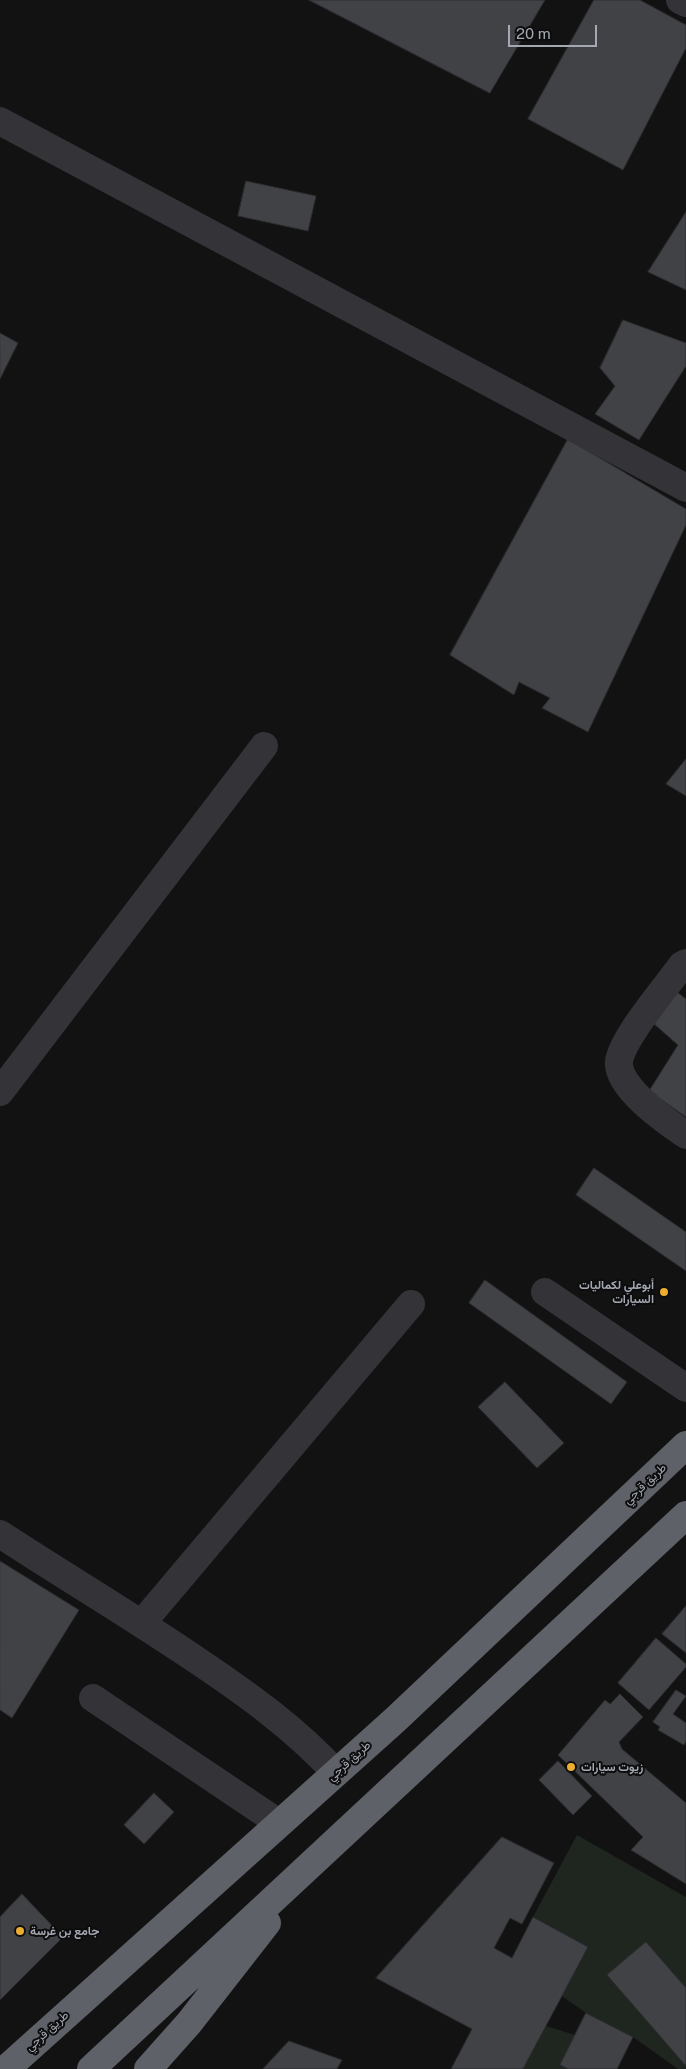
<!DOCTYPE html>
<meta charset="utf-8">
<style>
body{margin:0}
#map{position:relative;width:686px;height:2069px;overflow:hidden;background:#121213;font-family:"Public Sans",sans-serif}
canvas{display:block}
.scale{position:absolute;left:508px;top:25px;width:89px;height:22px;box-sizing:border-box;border:2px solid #a3a8b3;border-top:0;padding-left:6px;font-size:15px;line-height:18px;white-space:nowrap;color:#a3a8b3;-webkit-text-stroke:4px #0d0d0e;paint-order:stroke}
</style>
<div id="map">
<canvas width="686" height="2069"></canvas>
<div class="scale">20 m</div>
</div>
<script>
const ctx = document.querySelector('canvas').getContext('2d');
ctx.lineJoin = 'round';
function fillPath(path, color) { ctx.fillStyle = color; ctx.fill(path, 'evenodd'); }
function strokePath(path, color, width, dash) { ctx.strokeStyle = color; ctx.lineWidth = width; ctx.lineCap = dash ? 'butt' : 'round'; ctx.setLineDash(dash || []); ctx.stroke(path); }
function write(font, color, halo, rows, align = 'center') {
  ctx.font = font + ' "Public Sans",Vazirmatn,sans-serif'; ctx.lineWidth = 4; ctx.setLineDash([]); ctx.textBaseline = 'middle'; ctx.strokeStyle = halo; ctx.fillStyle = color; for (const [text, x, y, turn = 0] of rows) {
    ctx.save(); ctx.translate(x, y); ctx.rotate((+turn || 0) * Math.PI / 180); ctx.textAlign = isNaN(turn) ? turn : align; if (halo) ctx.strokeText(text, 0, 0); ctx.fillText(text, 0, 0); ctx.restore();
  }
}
const green = new Path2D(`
 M 577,1835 L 686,1897 L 686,2069 L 678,2069 L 633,2037 L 586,2013 L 562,1996 L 588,1947 L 533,1917 Z
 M 546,2026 L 575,2035 L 560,2065 L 568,2069 L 523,2069 Z`);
const building = new Path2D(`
 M 309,0 L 545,0 L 490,93 Z
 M 594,0 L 640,0 L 686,25 L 686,48 L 623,170 L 528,119 Z
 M 246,181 L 316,196 L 308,231 L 238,216 Z
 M 686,212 L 686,290 L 648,272 Z
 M 623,320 L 686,343 L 686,366 L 639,440 L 595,414 L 615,386 L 600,368 Z
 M 0,333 L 18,343 L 0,379 Z
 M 568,439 L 686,509 L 686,525 L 588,732 L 542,708 L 550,698 L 519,682 L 514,695 L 450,655 Z
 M 686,759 L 686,796 L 666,784 Z
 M 677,992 L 686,999 L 686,1117 L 649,1091 L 678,1045 L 653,1023 Z
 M 594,1168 L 686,1232 L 686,1271 L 576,1195 Z
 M 485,1280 L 627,1382 L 611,1404 L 469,1303 Z
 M 505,1382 L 564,1443 L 537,1468 L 478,1407 Z
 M 0,1561 L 79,1610 L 12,1718 L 0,1710 Z
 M 686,1606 L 686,1653 L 662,1634 Z
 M 656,1638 L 686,1664 L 686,1667 L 649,1710 L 618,1683 Z
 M 676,1690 L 686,1696 L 673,1714 L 686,1723 L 686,1741 L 684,1745 L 658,1730 L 660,1727 L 653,1722 Z
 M 620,1694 L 643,1717 L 619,1742 L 622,1749 L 686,1803 L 686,1884 L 631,1850 L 643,1837 L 558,1755 L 605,1700 L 610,1704 Z
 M 558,1761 L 592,1796 L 573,1815 L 539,1780 Z
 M 154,1793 L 174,1812 L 144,1844 L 124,1825 Z
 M 502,1837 L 554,1863 L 522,1924 L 510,1918 L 494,1948 L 512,1958 L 533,1917 L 588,1947 L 523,2069 L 451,2069 L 472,2029 L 376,1978 Z
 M 22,1894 L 63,1937 L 0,2000 L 0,1917 Z
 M 646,1942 L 686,1988 L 686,2066 L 607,1975 Z
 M 586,2013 L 633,2037 L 617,2069 L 568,2069 L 560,2065 Z
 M 289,2041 L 342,2060 L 337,2069 L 263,2069 Z`);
const minor = new Path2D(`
 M 680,0 L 686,3
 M 0,121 L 686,488
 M 686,963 L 682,965 C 666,987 623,1037 619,1061 C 616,1087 667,1122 686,1135
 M 0,1092 L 264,746
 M 545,1292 L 686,1388
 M 0,1534 C 66,1577 133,1617 198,1661 C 247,1694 296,1729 336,1773
 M 142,1623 L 411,1304
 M 93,1698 L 279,1823`);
const highway = new Path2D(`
 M 6,2069 L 395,1720 L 686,1445
 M 91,2069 L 686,1515
 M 148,2069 L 189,2023 L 267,1923`);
const markers = [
 [664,1292,5,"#ecae30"],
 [571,1767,5,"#ecae30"],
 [20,1931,5,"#ecae30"]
];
const poiNames = [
 ["أبوعلي لكماليات",654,1285,"right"],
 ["السيارات",654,1299,"right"],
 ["زيوت سيارات",581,1767],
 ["جامع بن غرسة",30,1931]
];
const streetNames = [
 ["طريق قرجي",645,1484,-43],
 ["طريق قرجي",349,1761,-42],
 ["طريق قرجي",47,2031,-42]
];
fillPath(green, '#1e261f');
fillPath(building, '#414246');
strokePath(building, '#2c2c2f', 1);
strokePath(minor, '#333338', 28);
strokePath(highway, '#5f6169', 28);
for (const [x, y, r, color] of markers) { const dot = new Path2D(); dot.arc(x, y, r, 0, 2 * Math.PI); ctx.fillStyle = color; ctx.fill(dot); strokePath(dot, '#0d0d0e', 2); }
write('bold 12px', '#a3a8b3', '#0d0d0e', poiNames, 'left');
write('12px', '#a3a8b3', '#0d0d0e', streetNames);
</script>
